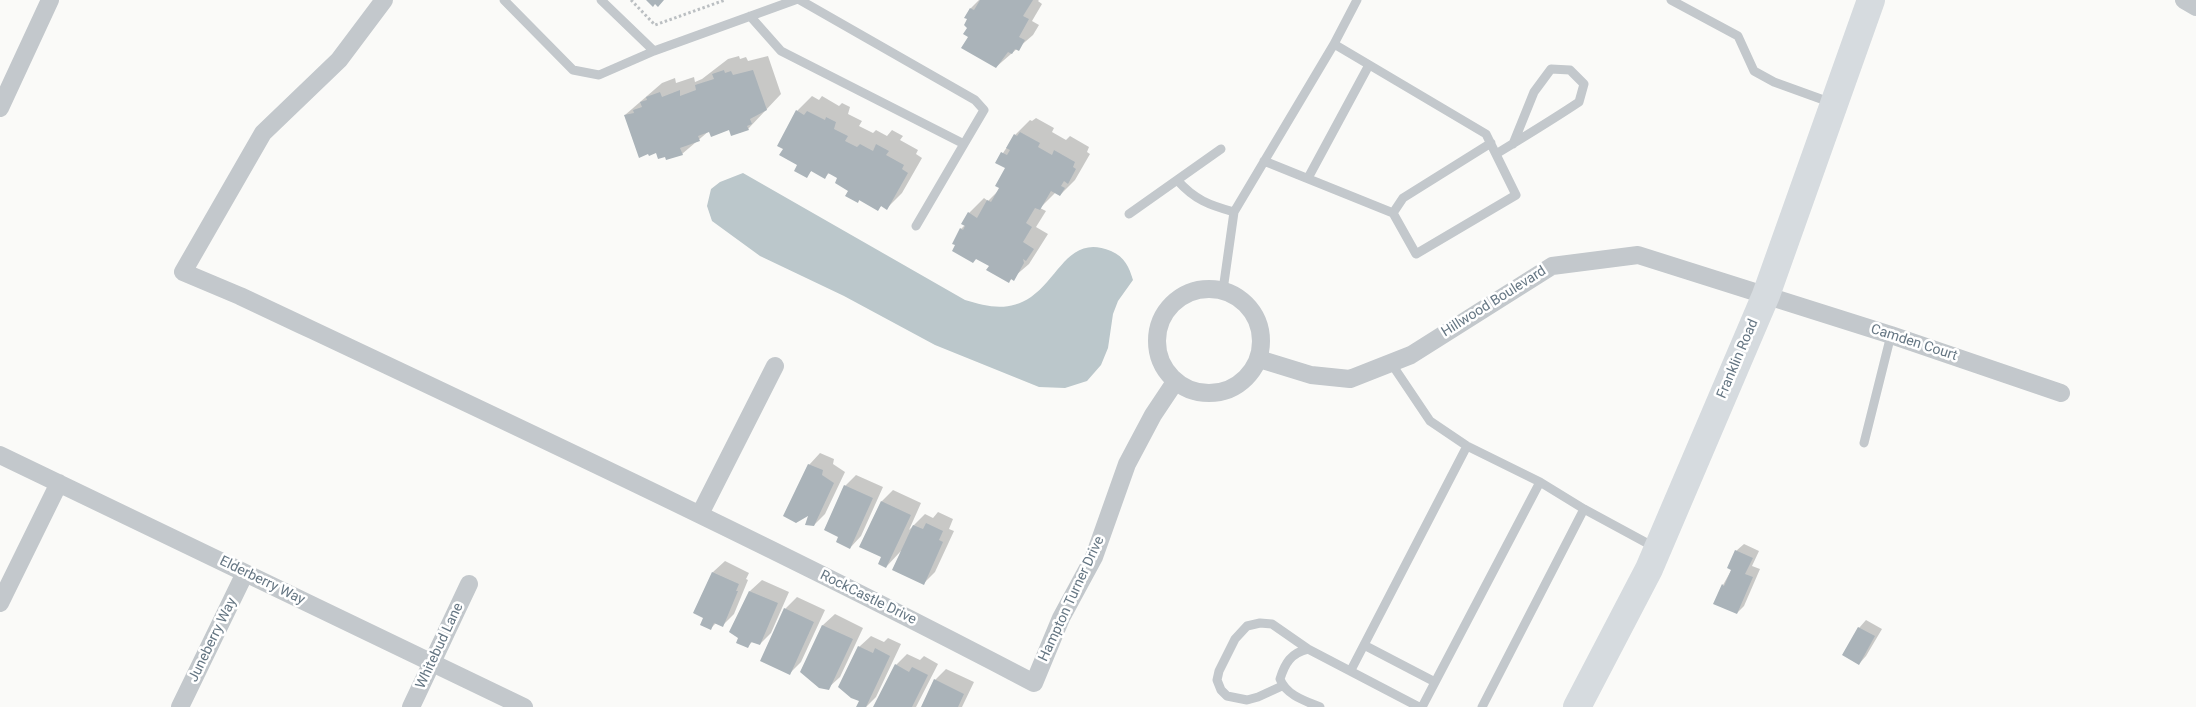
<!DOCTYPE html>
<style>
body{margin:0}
canvas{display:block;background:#fafaf8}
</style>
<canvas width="2196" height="707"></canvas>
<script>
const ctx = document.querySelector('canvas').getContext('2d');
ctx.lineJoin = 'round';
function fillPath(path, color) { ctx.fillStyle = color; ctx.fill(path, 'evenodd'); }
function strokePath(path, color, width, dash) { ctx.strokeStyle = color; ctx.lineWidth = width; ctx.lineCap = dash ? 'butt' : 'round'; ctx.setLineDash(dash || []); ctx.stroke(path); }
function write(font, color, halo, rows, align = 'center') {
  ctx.font = font + ' Roboto,sans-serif'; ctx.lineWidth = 5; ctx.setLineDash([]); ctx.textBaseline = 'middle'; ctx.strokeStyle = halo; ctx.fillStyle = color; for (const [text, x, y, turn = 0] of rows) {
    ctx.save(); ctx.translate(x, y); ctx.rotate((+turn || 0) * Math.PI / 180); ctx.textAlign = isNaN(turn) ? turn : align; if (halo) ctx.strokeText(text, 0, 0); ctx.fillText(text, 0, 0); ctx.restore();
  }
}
const water = new Path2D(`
 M 743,173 L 965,300 C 988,307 1009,312 1031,297 C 1060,277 1069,234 1111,251 C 1125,257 1129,267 1133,280 L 1118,301 L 1113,314 L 1108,348 L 1101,365 L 1087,381 L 1065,388 L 1039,387 L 935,345 L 844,296 L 760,256 L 712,221 L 707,206 L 711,189 L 720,182 Z`);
const shadow = new Path2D(`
 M 979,0 L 1039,0 L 1038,1 L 1042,4 L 1032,21 L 1039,25 L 1033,35 L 996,67 L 969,37 L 971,8 Z
 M 739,56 L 740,59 L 746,57 L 748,61 L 768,56 L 781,94 L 748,129 L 709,131 L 682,154 L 657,152 L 625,115 L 662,83 L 675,78 L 676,83 L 694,77 L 695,82 L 702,79 L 728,59 Z
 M 812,96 L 819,100 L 822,96 L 839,106 L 842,103 L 850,107 L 848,114 L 862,121 L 859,126 L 873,133 L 876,130 L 887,136 L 892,130 L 903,136 L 900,140 L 918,150 L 916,154 L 922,158 L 902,193 L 887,208 L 882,205 L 878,209 L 860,199 L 858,202 L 839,178 L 830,172 L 825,177 L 812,170 L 807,176 L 799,164 L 797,111 Z
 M 1036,118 L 1054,128 L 1052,132 L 1066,140 L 1070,136 L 1089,147 L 1087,152 L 1090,154 L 1075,180 L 1060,195 L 1056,192 L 1040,208 L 1046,211 L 1036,227 L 1048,234 L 1029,264 L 1008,282 L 990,266 L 961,229 L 965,225 L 969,213 L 984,198 L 988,201 L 999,190 L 1007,168 L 997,162 L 1015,135 L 1030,120 L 1032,121 Z
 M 820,453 L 834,459 L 833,464 L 845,472 L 825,514 L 814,525 L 810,513 L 809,465 Z
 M 856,475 L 883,487 L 861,536 L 850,548 L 840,536 L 845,486 Z
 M 893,490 L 921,503 L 909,530 L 925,514 L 933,518 L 938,512 L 953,519 L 949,529 L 954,531 L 935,572 L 924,583 L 901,551 L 886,567 L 882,557 L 882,501 Z
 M 1744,544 L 1759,551 L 1752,566 L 1760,569 L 1744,606 L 1737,613 L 1723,585 L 1732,569 L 1736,551 Z
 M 725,561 L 749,573 L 746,579 L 748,580 L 734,614 L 723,625 L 717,622 L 711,628 L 705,617 L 694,613 L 713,572 Z
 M 762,580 L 789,592 L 771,633 L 760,644 L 753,641 L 747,647 L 740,637 L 731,631 L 750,591 Z
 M 797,597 L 825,610 L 801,662 L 790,673 L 785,609 Z
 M 835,614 L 863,628 L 840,677 L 828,688 L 801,672 L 823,625 Z
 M 1866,620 L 1882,629 L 1866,656 L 1859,664 L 1859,628 Z
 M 871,636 L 884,642 L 888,638 L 901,644 L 876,697 L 866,707 L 861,707 L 859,647 Z
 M 907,654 L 920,660 L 924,656 L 938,664 L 916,707 L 875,707 L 896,665 Z
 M 946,669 L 974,682 L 962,707 L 922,707 L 935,680 Z`);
const building = new Path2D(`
 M 646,0 L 664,0 L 658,7 L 655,4 L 653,7 Z
 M 980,0 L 1033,0 L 1023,16 L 1029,19 L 1019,37 L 1025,40 L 1019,51 L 1015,49 L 1012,54 L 1008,52 L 996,68 L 961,48 L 968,37 L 963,34 L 967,28 L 964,25 L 967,19 L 964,18 L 970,8 L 974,10 Z
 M 724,70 L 725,73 L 731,71 L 733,75 L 753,70 L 767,110 L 750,119 L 752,124 L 747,126 L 749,130 L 731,136 L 729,130 L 711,137 L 709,132 L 698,136 L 700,141 L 680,148 L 683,155 L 666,160 L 665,157 L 658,159 L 656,153 L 649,156 L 648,154 L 639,158 L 624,115 L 634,113 L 633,110 L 642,107 L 640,102 L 647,100 L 646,97 L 660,92 L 662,97 L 680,90 L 680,96 L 696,90 L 695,85 L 714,79 L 712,74 Z
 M 796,110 L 804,115 L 807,111 L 825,120 L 826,117 L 836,122 L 834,129 L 848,136 L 845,141 L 857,147 L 860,144 L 873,151 L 876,144 L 889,151 L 886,155 L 904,165 L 902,169 L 908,173 L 887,210 L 881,206 L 878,211 L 859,200 L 858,203 L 845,196 L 848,191 L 835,183 L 837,178 L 828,173 L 825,179 L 811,171 L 807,178 L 794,171 L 797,165 L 779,155 L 783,149 L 777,146 Z
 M 1020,132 L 1040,143 L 1038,147 L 1052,155 L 1054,150 L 1075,162 L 1073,167 L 1076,169 L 1068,184 L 1064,181 L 1061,186 L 1065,188 L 1060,196 L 1051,191 L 1040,210 L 1035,208 L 1026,223 L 1032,227 L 1023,242 L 1034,249 L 1026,261 L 1023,259 L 1024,263 L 1014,281 L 1011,279 L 1009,283 L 986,270 L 989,266 L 976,259 L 973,263 L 952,251 L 955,245 L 952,244 L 960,228 L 963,230 L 965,226 L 961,224 L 968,212 L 977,218 L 987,200 L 991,202 L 999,188 L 995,186 L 1005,168 L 995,163 L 1001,152 L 1007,155 L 1010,150 L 1006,148 L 1014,134 L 1017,136 Z
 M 808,464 L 823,470 L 822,475 L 834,483 L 814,526 L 805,525 L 808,516 L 796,523 L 783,516 Z
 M 844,485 L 873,498 L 850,549 L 836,542 L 838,537 L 824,530 Z
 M 881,501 L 911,515 L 886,568 L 878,564 L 881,557 L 859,547 Z
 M 926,523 L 943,531 L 939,540 L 943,542 L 924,585 L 892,570 L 913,525 L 923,529 Z
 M 1735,550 L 1753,558 L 1745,574 L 1753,577 L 1737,614 L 1713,604 L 1722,584 L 1724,586 L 1731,570 L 1727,568 Z
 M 712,572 L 739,584 L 736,591 L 738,591 L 723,627 L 714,623 L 711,630 L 700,625 L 703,618 L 693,613 Z
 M 749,591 L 778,603 L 760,645 L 751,642 L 748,648 L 736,643 L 738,638 L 729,632 Z
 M 784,608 L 814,622 L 790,675 L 760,661 Z
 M 822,625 L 853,639 L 829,690 L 819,688 L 800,672 Z
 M 1858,627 L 1875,636 L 1859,665 L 1842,655 Z
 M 858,646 L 873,653 L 875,648 L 890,656 L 866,707 L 856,707 L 859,701 L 851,698 L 838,687 Z
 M 895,664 L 909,672 L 912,667 L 928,675 L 912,707 L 873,707 Z
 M 934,679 L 964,694 L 958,707 L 921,707 Z`);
const path = new Path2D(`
 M 631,0 L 655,25 L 725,0`);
const service = new Path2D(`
 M 504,0 L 573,70 L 599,75 L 654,51
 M 601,0 L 654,51 L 795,0
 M 800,0 L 975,100 L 984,110 L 964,144
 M 1671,0 L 1738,36 L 1754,71 L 1774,82 L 1832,103
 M 750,16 L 781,51 L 964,144 L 916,226
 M 1496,154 C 1524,137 1552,120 1579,102 L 1584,84 L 1570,70 L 1551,69 L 1534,92 L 1513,144
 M 1264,161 L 1393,213 L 1416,254 L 1516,195 L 1486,134 L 1334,44
 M 1308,178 L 1369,65
 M 1177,180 C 1195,200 1209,205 1234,212
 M 1393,213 L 1403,198 L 1491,143
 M 1129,214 L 1221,149
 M 1223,290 L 1234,212 L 1334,44 L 1357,0
 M 1391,363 L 1430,421 L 1467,446 L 1540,482 L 1584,509 L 1656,548
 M 1864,443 L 1891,335
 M 1364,645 L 1435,682
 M 1351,670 L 1467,446
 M 1282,686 L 1258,697 L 1247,700 L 1227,696 L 1221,690 L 1217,680 L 1219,671 L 1235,639 L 1247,626 L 1260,623 L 1272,624 L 1308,649
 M 1320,707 C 1305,701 1286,695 1280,679 C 1285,663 1291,653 1308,649 L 1419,707
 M 1422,707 L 1540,482
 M 1482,707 L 1584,509`);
const minor = new Path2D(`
 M 384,0 L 339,60 L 263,133 L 183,272 L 240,296 C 507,422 773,546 1034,683 L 1061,618 L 1094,557 L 1127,464 L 1153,415 L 1175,382
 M 2184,0 L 2196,7
 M 0,108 L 50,0
 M1157 341a52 52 0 1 1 104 0a52 52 0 1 1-104 0Z
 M 1259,359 L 1311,375 L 1350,379 L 1411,355 L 1552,266 L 1638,255 L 1891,335 L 2061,393
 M 0,455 L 524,707
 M 700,514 L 775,366
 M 0,603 L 59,483
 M 180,707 L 245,573
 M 411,707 L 469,584`);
const primary = new Path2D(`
 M 1577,707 L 1649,569 L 1766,295 L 1871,0`);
const streetNames = [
 ["Hillwood Boulevard",1494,302,-32],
 ["Camden Court",1914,343,18],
 ["Franklin Road",1738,359,-67],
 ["Elderberry Way",262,581,26],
 ["RockCastle Drive",868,598,26],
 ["Hampton Turner Drive",1072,599,-65],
 ["Juneberry Way",213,640,-64],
 ["Whitebud Lane",440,646,-65]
];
fillPath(water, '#bbc7cb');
fillPath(shadow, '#0003');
fillPath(building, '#aab3b9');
strokePath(path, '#bbbfc2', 3, [2.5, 2.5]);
strokePath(service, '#c3c8cc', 9);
strokePath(minor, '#c3c8cc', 18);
strokePath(primary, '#d6dbdf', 28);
write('14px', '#657683', '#fff', streetNames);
</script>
